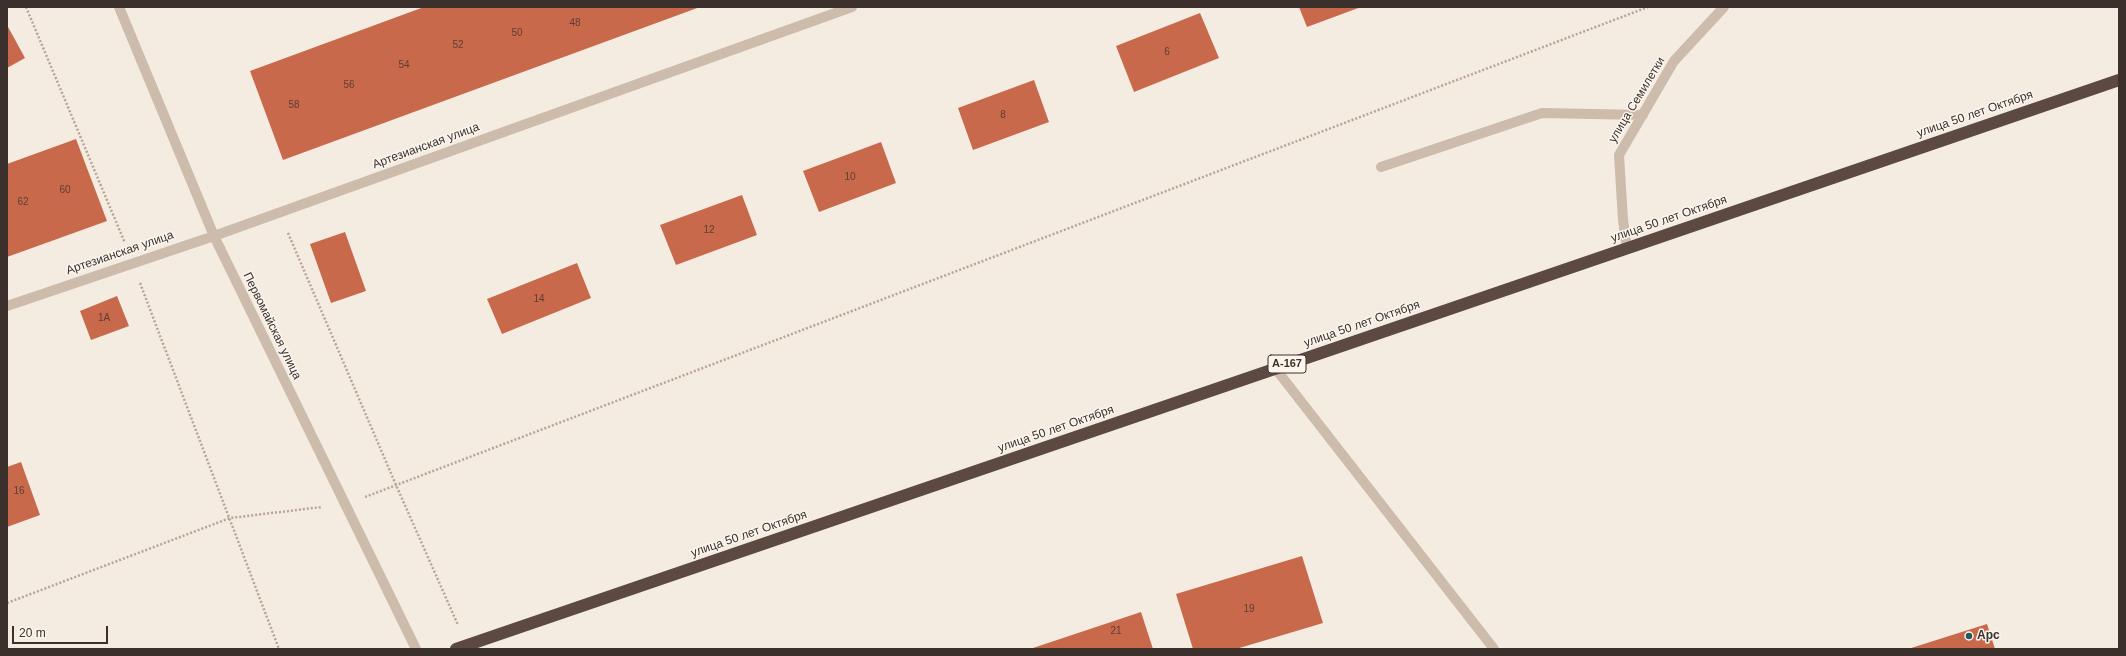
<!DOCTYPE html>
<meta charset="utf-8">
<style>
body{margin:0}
#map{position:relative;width:2126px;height:656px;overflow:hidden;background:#f4ebe1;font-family:Helvetica,sans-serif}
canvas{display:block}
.frame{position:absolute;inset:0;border:8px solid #3b302b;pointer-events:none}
.scale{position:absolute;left:12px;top:626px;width:96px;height:18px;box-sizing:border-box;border:2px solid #3b302b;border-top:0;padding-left:5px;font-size:12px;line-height:14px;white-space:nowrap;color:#3b302b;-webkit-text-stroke:3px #fbf5ee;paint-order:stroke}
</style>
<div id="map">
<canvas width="2126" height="656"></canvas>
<div class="frame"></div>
<div class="scale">20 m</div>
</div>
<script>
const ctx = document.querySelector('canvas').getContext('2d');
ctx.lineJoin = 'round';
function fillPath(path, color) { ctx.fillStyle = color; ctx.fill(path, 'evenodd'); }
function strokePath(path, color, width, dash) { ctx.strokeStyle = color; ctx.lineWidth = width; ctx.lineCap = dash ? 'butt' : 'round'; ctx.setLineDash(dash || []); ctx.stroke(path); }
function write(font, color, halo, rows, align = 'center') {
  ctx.font = font + ' Helvetica,sans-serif'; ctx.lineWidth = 3; ctx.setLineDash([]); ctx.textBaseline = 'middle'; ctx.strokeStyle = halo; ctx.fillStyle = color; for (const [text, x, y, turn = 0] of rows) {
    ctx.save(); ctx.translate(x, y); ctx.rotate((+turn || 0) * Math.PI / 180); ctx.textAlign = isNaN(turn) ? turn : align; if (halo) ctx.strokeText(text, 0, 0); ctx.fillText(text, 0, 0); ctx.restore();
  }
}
const building = new Path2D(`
 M 424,7 L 700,7 L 283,160 L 250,71 Z
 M 1299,7 L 1361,7 L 1307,27 Z
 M 1200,13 L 1219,58 L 1134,92 L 1116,46 Z
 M 7,25 L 25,58 L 7,68 Z
 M 1034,80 L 1049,122 L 973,150 L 958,108 Z
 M 76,139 L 107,221 L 7,257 L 7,164 Z
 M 881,142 L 896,183 L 819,212 L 803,171 Z
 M 742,195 L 757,235 L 676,265 L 660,225 Z
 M 345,232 L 366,291 L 331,303 L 310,244 Z
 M 577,263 L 591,298 L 502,334 L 487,299 Z
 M 117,296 L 129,326 L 91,340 L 80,311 Z
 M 21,462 L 40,515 L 7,527 L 7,467 Z
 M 1302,556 L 1323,623 L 1236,649 L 1193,649 L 1176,594 Z
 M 1141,612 L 1153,649 L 1030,649 Z
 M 1987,624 L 1995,649 L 1908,649 Z`);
const path = new Path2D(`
 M 26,7 L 125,243
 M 288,233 L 396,485 L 458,625
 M 140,283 L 279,649
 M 365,497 L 1648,7
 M 7,603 L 230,518 L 322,507`);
const minor = new Path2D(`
 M 119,7 L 214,236 L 416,649
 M 1381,167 L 1542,113 L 1643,115
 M 1627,248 L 1623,220 L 1619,155 L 1674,61 L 1724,7
 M 7,306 L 214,236 L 852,7
 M 1275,368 L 1494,649`);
const highway = new Path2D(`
 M 456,649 L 2119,80`);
const markers = [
 [1969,636,4,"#1f5a5e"]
];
const numberNames = [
 ["48",575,23],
 ["50",517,33],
 ["52",458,45],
 ["6",1167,52],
 ["54",404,65],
 ["56",349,85],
 ["58",294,105],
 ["8",1003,115],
 ["10",850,177],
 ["60",65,190],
 ["62",23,202],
 ["12",709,230],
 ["14",539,299],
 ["1А",104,318],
 ["16",19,491],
 ["19",1249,609],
 ["21",1116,631]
];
const shields = [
 [1287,364,38]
];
const shieldNames = [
 ["А-167",1287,364]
];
const streetNames = [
 ["улица Семилетки",1637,100,-59],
 ["улица 50 лет Октября",1975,114,-19],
 ["Артезианская улица",426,146,-20],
 ["улица 50 лет Октября",1669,219,-19],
 ["Артезианская улица",120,253,-19],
 ["улица 50 лет Октября",1362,324,-19],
 ["Первомайская улица",272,326,64],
 ["улица 50 лет Октября",1056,429,-19],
 ["улица 50 лет Октября",749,534,-19]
];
const poiNames = [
 ["Арс",1977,636]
];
fillPath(building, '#c8694b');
strokePath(path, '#b9a596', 2.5, [2, 2]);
strokePath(minor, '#cdbbac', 10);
strokePath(highway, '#5c4a42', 12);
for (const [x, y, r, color] of markers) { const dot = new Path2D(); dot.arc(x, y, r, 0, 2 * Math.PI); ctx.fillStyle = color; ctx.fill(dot); strokePath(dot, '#fbf5ee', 1.5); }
write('10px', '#5e3e33', null, numberNames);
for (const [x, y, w] of shields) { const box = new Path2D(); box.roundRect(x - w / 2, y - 9, w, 18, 3); ctx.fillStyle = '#fbf5ee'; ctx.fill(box); strokePath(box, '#3b302b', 1); }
write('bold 11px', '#3b302b', null, shieldNames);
write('12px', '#3b302b', '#fbf5ee', streetNames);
write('bold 12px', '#3b302b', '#fbf5ee', poiNames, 'left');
</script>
